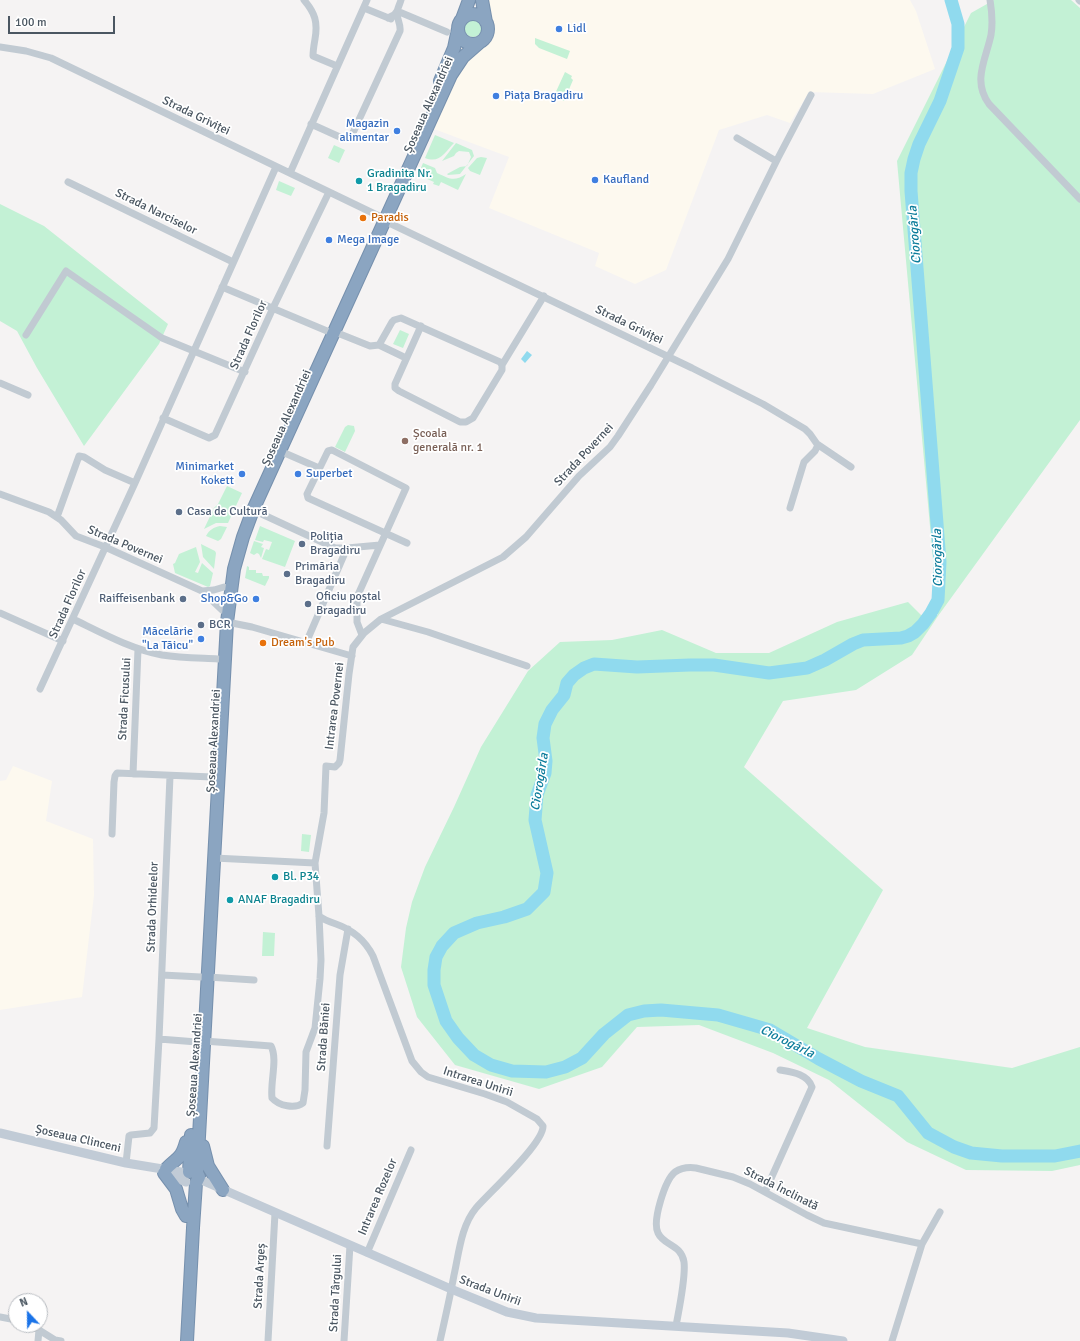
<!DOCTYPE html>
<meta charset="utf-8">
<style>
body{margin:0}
#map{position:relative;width:1080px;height:1341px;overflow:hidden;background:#f5f3f3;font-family:Signika,sans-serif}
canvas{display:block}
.north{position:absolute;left:8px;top:1293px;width:40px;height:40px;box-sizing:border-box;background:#fff;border:1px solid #b7bbc0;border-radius:50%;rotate:338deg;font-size:11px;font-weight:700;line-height:16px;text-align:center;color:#4a5661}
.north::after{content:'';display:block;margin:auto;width:14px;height:18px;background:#1a73e8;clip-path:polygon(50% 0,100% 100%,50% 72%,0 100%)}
.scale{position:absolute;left:8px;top:16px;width:107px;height:18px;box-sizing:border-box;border:2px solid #4a5661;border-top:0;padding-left:5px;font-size:12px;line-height:14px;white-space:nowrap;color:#4a5661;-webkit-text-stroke:3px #fff;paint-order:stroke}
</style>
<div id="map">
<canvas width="1080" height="1341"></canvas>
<div class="north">N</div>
<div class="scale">100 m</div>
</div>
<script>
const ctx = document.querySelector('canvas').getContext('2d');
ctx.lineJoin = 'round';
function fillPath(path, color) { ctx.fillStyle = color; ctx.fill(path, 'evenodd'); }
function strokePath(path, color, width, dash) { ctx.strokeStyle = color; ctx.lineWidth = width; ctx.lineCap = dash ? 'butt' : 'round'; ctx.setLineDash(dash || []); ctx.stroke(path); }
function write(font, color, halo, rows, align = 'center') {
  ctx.font = font + ' Signika,sans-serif'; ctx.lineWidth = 3.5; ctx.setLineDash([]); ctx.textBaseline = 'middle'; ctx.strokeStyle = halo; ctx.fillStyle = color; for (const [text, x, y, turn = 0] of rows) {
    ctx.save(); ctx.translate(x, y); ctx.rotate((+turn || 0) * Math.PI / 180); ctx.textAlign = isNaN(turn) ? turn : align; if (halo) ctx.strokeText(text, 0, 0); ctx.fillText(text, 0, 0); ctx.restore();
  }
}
const commercial = new Path2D(`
 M 481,0 L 910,0 L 916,11 L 935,69 L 873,94 L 809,92 L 790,123 L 767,115 L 719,130 L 666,270 L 635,284 L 595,266 L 599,253 L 489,208 L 509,157 L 434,129 Z
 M 13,766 L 52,781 L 46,821 L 93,839 L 94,895 L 82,997 L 0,1010 L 0,781 L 6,780 Z`);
const green = new Path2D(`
 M 994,0 L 1071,0 L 1080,8 L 1080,420 L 938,616 L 912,655 L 856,690 L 783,701 L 744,767 L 883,890 L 807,1028 L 865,1047 L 1012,1068 L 1080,1047 L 1080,1165 L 1052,1171 L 966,1170 L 907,1142 L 829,1080 L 773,1053 L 699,1025 L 637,1027 L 602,1067 L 539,1089 L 455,1065 L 417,1017 L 401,967 L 406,928 L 412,902 L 425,867 L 454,807 L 481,747 L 528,671 L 560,642 L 612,640 L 662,630 L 716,653 L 769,653 L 837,622 L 908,602 L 924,618 L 938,615 L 897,161 L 971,13 Z
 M464 28a9 9 0 1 1 18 0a9 9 0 1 1-18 0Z
 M 535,38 L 570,51 L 567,59 L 539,48 L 535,44 Z
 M 565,72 L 572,76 L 571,78 L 573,80 L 564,101 L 554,96 Z
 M 435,135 L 454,143 C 445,152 440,164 425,158 Z
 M 456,143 L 472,150 L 474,156 L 460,174 L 448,175 L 447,174 L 460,167 L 467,166 L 471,157 L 469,152 L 459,151 L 456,153 L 454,156 L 442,161 Z
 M 334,145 L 345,150 L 339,163 L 328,158 Z
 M 481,157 L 487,158 L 480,175 L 470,171 L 468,168 L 477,158 Z
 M 423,163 L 435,168 L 437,173 C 450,179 454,182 466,174 L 458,190 L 441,182 L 439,186 L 433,184 L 434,182 L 418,175 Z
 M 279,181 L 295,188 L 291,196 L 276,190 Z
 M 0,204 L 44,226 L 168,324 L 159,344 L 84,446 L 37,368 L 17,331 L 0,321 Z
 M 400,330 L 409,334 L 403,348 L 393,344 Z
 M 348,425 L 354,426 L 355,431 L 345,452 L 335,447 L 345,427 Z
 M 227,486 L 242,493 L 228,523 L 216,523 L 204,529 L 214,508 L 218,504 Z
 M 220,526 L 227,527 L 221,539 L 218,541 L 206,536 C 209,530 214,527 220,526 Z
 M 260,526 L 295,541 L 285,567 L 262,559 L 266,549 L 269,550 L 272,542 L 264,540 L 263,542 L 255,540 Z
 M 254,541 L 263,544 L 261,547 L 264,548 L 261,558 L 259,554 L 257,553 L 254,555 L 250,553 Z
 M 201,544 L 215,551 L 216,553 L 214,569 L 203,557 Z
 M 196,547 L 200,562 L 195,572 L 198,573 L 202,563 L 213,573 L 210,586 L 208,587 L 175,573 L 173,564 L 175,563 L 179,554 Z
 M 247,566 L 249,567 L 249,570 L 256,570 L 256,573 L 262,573 L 263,576 L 269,576 L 269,578 L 265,586 L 245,578 Z
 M 302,834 L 311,835 L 309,852 L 301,851 Z
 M 263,932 L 275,933 L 274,956 L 262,956 Z`);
const water = new Path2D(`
 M 527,351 L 532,355 L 525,363 L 521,359 Z`);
const river = new Path2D(`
 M 951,0 L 958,24 L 958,48 L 940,101 L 919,144 L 914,159 L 911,173 L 911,191 L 940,562 L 938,600 L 931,613 L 923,624 L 915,632 L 908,636 L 901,638 L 863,640 L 853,644 L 825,660 L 807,668 L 769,673 L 714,665 L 690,665 L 637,667 L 594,664 L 584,668 L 574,675 L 567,683 L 564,695 L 552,710 L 545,724 L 543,738 L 546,761 L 545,773 L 537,795 L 535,820 L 547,873 L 544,892 L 527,909 L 504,917 L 477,923 L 454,933 L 442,946 L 436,957 L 434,970 L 434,985 L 446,1021 L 458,1038 L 474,1055 L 491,1065 L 512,1071 L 546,1072 L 565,1067 L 582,1058 L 604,1034 L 628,1015 L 644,1011 L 661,1010 L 718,1015 L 770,1030 L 819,1059 L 861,1081 L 898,1096 L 928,1133 L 954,1147 L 971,1153 L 1002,1156 L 1055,1156 L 1080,1151`);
const street = new Path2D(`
 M 304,0 C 315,13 318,22 315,39 C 314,45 313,50 313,56 L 337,66
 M 990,0 C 992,12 993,23 991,35 C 986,59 972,81 989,104 L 1080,199
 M 1079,0 L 1080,1
 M 364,8 L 391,19
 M 388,18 L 394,15 L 397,11 L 447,32
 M 0,47 L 26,51 L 51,58 L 379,216
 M 311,124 L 342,138 L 351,137 L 400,31 C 401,24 397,20 397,13 C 397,9 400,4 401,0
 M 737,138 L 776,161
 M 290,173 L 367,0
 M 68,182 L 233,262
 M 385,221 L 692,368 L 763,404 L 805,429 L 810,434 L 817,444 L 851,467
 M 222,287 L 327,331
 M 421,326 L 395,384 L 395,388 L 399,391 L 460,422 L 466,422 L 473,418 L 502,370 L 502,365 L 544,296
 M 335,332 L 370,346 L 379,345
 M 26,335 L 66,271 L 162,338 L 245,372
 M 379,345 L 392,322 L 394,320 L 401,318 L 500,362 L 502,365
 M 379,345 L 406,358
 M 0,383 L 28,395
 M 163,418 L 209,438 L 215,435 L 273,308 L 329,192
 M 280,451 L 319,468
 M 0,494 L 49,512 L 61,520 L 76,536 L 105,547 L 202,591 L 222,610
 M 790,508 L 804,462 L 815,451 L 818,445
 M 253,510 L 335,548 L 347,548 L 380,545
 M 57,517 L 79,456 L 84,457 L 105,470 L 135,483
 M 202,591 L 214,590 L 224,587
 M 0,613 L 63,641
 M 73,619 C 102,633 131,649 162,655 C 181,658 200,658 218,659
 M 381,619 L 428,632 L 527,666
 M 227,622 L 252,627 L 352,656
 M 362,635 L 357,622 L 357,597 L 406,488 L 332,450 L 328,451 L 307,494 L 308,498 L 407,543
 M 306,643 L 347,548
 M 40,689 L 135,483 L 276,167
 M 133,774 L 138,649
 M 112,834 L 114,782 L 115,776 L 117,773 L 212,777
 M 214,858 L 315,863
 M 319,916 C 324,920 330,922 336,924 C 353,930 365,940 373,956 L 412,1061 L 421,1072 L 428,1077 L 485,1094 L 507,1102 L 537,1119 L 543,1126 C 544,1143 488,1194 476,1208 C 461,1226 459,1253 454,1275 C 450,1297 445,1319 440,1341
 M 162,975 L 201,977
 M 208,977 L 254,980
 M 159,1039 L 197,1042
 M 204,1041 L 271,1046 C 278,1059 270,1082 272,1098 C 279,1106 295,1109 303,1103 L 305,1090 L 306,1052 L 315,1028 L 320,979 L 321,960 L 319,916 L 315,863 L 324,813 L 326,766 L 335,767 L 339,763 L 340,760 L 349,674 L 353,647 L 364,633 L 381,619 L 503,557 L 526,537 L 579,476 L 610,447 L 618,436 L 651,385 L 728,259 L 778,158 L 811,95
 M 327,1146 L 340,975 L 348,929
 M 126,1163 L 129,1136 L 131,1135 L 150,1133 L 154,1128 L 159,1039 L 170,776
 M 765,1192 L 812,1087 C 808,1074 792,1072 780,1070
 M 367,1253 L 411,1150
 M 0,1317 L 16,1320
 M 31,1325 L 55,1340 L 61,1341
 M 676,1326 C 679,1309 686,1277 684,1262 C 681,1244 664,1246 658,1233 C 652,1221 665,1180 675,1172 C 681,1168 689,1167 696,1168 L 733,1177 L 750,1184 L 807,1215 L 824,1223 L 922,1244
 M 38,1341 L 39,1330
 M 268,1341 L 275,1213
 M 344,1341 L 350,1245
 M 892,1341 L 922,1244 L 940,1212`);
const secondary = new Path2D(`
 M 0,1133 L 126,1163 L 187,1173
 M 164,1173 L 186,1182
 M 199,1179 L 451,1289 L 507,1312 L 536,1318 L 788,1333 L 843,1341`);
const highway = new Path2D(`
 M 482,0 L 486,22
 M458 29a15 15 0 1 1 30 0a15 15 0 1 1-30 0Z
 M 462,19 L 469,0
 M 440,81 L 454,48 L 458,29
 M 203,1146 L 208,1166 L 223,1190
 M 166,1169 C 177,1157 181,1160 186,1142
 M 189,1172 L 191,1135
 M 164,1173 L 176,1189 L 182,1209 L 186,1216
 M 187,1341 L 193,1228 L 196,1183 L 199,1177 L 197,1173 L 227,622 L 234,569 L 243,537 L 253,510 L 451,75 L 463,57 L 479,43`);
const markers = [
 [559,29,4,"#3f7fe0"],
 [496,96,4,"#3f7fe0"],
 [397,131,4,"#3f7fe0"],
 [595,180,4,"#3f7fe0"],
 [359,181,4,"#0f9aa8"],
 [363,218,4,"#e8710a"],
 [329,240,4,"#3f7fe0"],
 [405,441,4,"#8d6e63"],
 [242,474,4,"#3f7fe0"],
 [298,474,4,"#3f7fe0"],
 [179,512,4,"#5c6f8a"],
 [302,544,4,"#5c6f8a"],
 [287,574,4,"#5c6f8a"],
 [183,599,4,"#5c6f8a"],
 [256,599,4,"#3f7fe0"],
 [308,604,4,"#5c6f8a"],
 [201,625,4,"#5c6f8a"],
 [201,639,4,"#3f7fe0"],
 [263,643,4,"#e8710a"],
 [275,877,4,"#0f9aa8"],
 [230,900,4,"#0f9aa8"]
];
const shopNames = [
 ["Lidl",567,29],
 ["Piața Bragadiru",504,96],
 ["Magazin",389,124,"right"],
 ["alimentar",389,138,"right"],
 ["Kaufland",603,180],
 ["Mega Image",337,240],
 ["Minimarket",234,467,"right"],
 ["Kokett",234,481,"right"],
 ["Superbet",306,474],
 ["Shop&Go",248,599,"right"],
 ["Măcelărie",193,632,"right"],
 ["\"La Tăicu\"",193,646,"right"]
];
const streetNames = [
 ["Șoseaua Alexandriei",429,105,-66],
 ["Strada Griviței",196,116,26],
 ["Strada Narciselor",156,212,26],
 ["Strada Griviței",629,325,26],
 ["Strada Florilor",249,335,-66],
 ["Șoseaua Alexandriei",287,418,-66],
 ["Strada Povernei",584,455,-47],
 ["Strada Povernei",125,545,23],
 ["Strada Florilor",68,604,-66],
 ["Strada Ficusului",125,699,-87],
 ["Intrarea Povernei",335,706,-83],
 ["Șoseaua Alexandriei",214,741,-87],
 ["Strada Orhideelor",153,907,-88],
 ["Strada Băniei",324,1037,-86],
 ["Șoseaua Alexandriei",195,1065,-86],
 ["Intrarea Unirii",478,1082,18],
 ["Șoseaua Clinceni",78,1139,13],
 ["Strada Înclinată",781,1189,27],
 ["Intrarea Rozelor",378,1197,-67],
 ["Strada Argeș",260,1276,-87],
 ["Strada Unirii",490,1291,21],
 ["Strada Târgului",336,1293,-87]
];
const cultureNames = [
 ["Gradinita Nr.",367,174],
 ["1 Bragadiru",367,188],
 ["Bl. P34",283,877],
 ["ANAF Bragadiru",238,900]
];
const foodNames = [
 ["Paradis",371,218],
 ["Dream's Pub",271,643]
];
const educationNames = [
 ["Școala",413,434],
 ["generală nr. 1",413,448]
];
const serviceNames = [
 ["Casa de Cultură",187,512],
 ["Poliția",310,537],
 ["Bragadiru",310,551],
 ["Primăria",295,567],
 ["Bragadiru",295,581],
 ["Oficiu poștal",316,597],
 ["Bragadiru",316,611],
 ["Raiffeisenbank",175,599,"right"],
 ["BCR",209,625]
];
const waterNames = [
 ["Ciorogârla",915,235,-94],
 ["Ciorogârla",938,558,-91],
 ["Ciorogârla",540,782,-81],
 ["Ciorogârla",787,1042,26]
];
fillPath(commercial, '#fdf9ef');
fillPath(green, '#c3f1d5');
fillPath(water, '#90daee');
strokePath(river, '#90daee', 13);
strokePath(highway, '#7690ad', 14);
strokePath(street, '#c1cad2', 7);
strokePath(secondary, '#c1cbd6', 9);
strokePath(highway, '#8ba5c1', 12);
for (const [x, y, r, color] of markers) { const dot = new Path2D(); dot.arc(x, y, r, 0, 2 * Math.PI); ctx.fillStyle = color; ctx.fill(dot); strokePath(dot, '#fff', 1.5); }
write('12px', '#366cbe', '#fff', shopNames, 'left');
write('12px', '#4a5661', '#fff', streetNames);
write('12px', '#0d838f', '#fff', cultureNames, 'left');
write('12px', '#c56008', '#fff', foodNames, 'left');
write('12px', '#785e54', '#fff', educationNames, 'left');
write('12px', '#4e5e75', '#fff', serviceNames, 'left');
write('italic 13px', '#0c7c9b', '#fff', waterNames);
</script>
